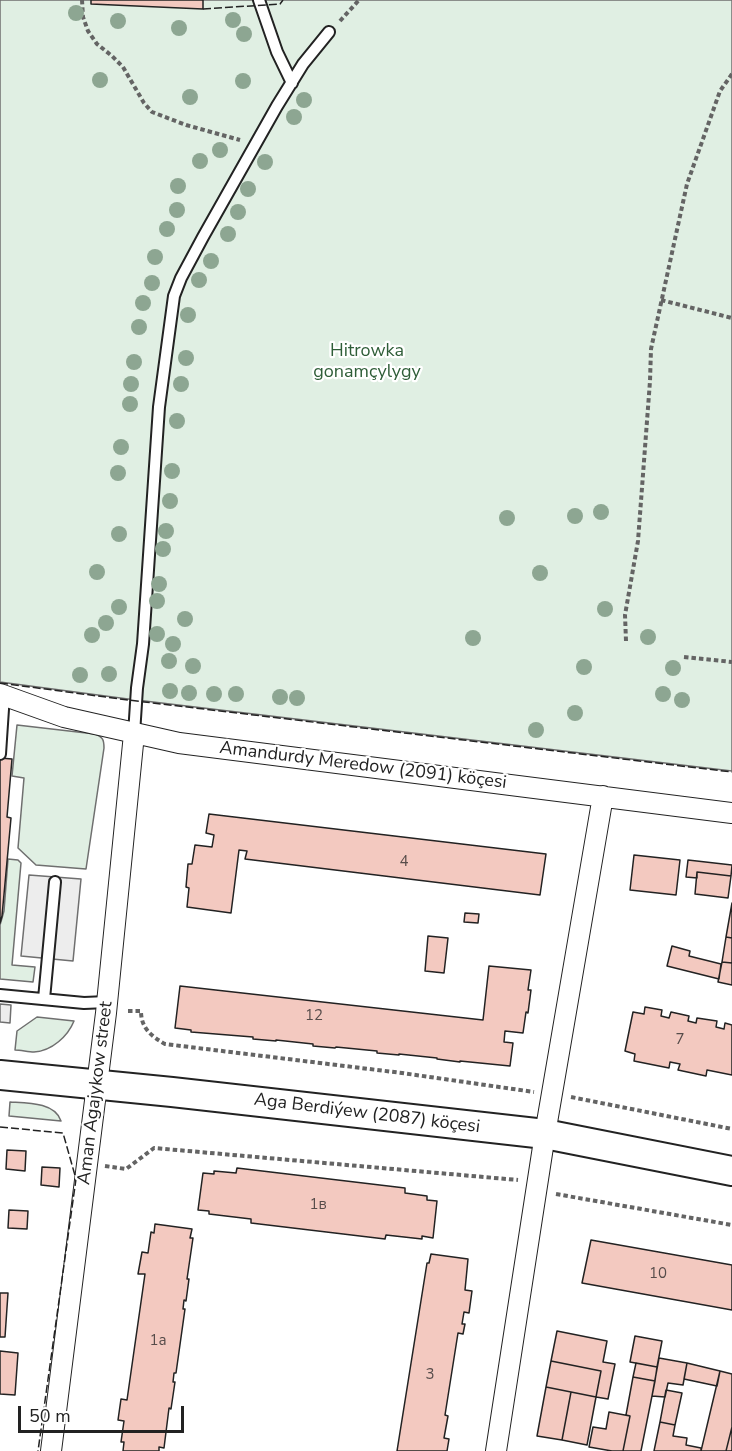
<!DOCTYPE html>
<meta charset="utf-8">
<style>
body{margin:0}
#map{position:relative;width:732px;height:1451px;overflow:hidden;background:#fff;font-family:"Nunito Sans",sans-serif}
canvas{display:block}
.scale{position:absolute;left:18px;top:1406px;width:166px;height:27px;box-sizing:border-box;border:3px solid #222;border-top:0;padding-left:8px;font-size:18px;line-height:21px;white-space:nowrap;color:#222;-webkit-text-stroke:4px #fff;paint-order:stroke}
</style>
<div id="map">
<canvas width="732" height="1451"></canvas>
<div class="scale">50 m</div>
</div>
<script>
const ctx = document.querySelector('canvas').getContext('2d');
ctx.lineJoin = 'round';
function fillPath(path, color) { ctx.fillStyle = color; ctx.fill(path, 'evenodd'); }
function strokePath(path, color, width, dash) { ctx.strokeStyle = color; ctx.lineWidth = width; ctx.lineCap = dash ? 'butt' : 'round'; ctx.setLineDash(dash || []); ctx.stroke(path); }
function write(font, color, halo, rows, align = 'center') {
  ctx.font = font + ' "Nunito Sans",sans-serif'; ctx.lineWidth = 4.5; ctx.setLineDash([]); ctx.textBaseline = 'middle'; ctx.strokeStyle = halo; ctx.fillStyle = color; for (const [text, x, y, turn = 0] of rows) {
    ctx.save(); ctx.translate(x, y); ctx.rotate((+turn || 0) * Math.PI / 180); ctx.textAlign = isNaN(turn) ? turn : align; if (halo) ctx.strokeText(text, 0, 0); ctx.fillText(text, 0, 0); ctx.restore();
  }
}
const green = new Path2D(`
 M 0,0 L 732,0 L 732,771 L 128,699 L 0,682 Z
 M 17,725 L 95,734 C 103,737 104,740 104,748 L 86,869 L 36,865 L 18,848 L 24,778 L 12,776 Z
 M 8,859 L 18,860 L 21,863 L 12,965 L 35,967 L 33,982 L 0,979 L 0,925 L 4,911 Z
 M 37,1017 L 74,1021 C 68,1036 52,1051 34,1052 C 28,1052 21,1050 15,1050 L 17,1031 Z
 M 10,1102 C 26,1103 55,1102 61,1121 L 9,1116 Z`);
const parking = new Path2D(`
 M 29,875 L 81,879 L 73,961 L 21,956 Z
 M 0,1004 L 11,1005 L 10,1023 L 0,1022 Z`);
const building = new Path2D(`
 M 91,0 L 203,0 L 203,9 L 91,4 Z
 M 0,758 L 12,759 L 7,817 L 11,818 L 2,916 L 0,923 Z
 M 209,814 L 546,854 L 540,895 L 245,859 L 247,851 L 239,850 L 231,913 L 187,907 L 189,888 L 186,887 L 188,864 L 192,864 L 195,845 L 212,847 L 214,835 L 206,833 Z
 M 634,855 L 680,860 L 676,895 L 630,890 Z
 M 688,860 L 732,865 L 731,876 L 697,872 L 697,878 L 686,877 Z
 M 697,872 L 731,876 L 728,898 L 695,894 Z
 M 732,903 L 732,938 L 726,937 Z
 M 465,913 L 479,914 L 478,923 L 464,922 Z
 M 428,936 L 448,938 L 444,973 L 425,971 Z
 M 726,937 L 732,938 L 732,963 L 722,962 Z
 M 672,946 L 690,951 L 689,956 L 721,964 L 719,979 L 667,966 Z
 M 722,962 L 732,963 L 732,985 L 718,982 Z
 M 489,966 L 531,970 L 528,990 L 531,990 L 528,1013 L 526,1012 L 523,1033 L 505,1031 L 504,1042 L 513,1043 L 510,1066 L 460,1061 L 460,1062 L 437,1059 L 437,1058 L 399,1054 L 399,1055 L 377,1053 L 377,1051 L 336,1047 L 335,1048 L 313,1046 L 313,1044 L 276,1040 L 276,1041 L 253,1039 L 253,1037 L 191,1032 L 191,1030 L 175,1028 L 180,986 L 483,1020 Z
 M 645,1007 L 662,1010 L 661,1016 L 669,1018 L 671,1012 L 689,1016 L 688,1021 L 696,1023 L 697,1018 L 717,1021 L 716,1027 L 724,1029 L 725,1023 L 732,1025 L 732,1075 L 707,1070 L 706,1076 L 678,1070 L 680,1064 L 670,1062 L 669,1068 L 634,1061 L 635,1054 L 625,1051 L 633,1012 L 644,1014 Z
 M 7,1150 L 26,1151 L 25,1171 L 6,1169 Z
 M 42,1167 L 60,1168 L 59,1187 L 41,1185 Z
 M 237,1168 L 405,1188 L 405,1193 L 427,1196 L 427,1200 L 437,1201 L 433,1238 L 422,1236 L 422,1239 L 386,1235 L 385,1239 L 251,1223 L 251,1219 L 209,1214 L 209,1211 L 198,1210 L 203,1173 L 214,1174 L 214,1171 L 236,1173 Z
 M 9,1210 L 28,1211 L 27,1229 L 8,1228 Z
 M 155,1224 L 192,1229 L 190,1238 L 193,1238 L 187,1279 L 189,1279 L 186,1301 L 184,1300 L 183,1309 L 185,1309 L 176,1373 L 174,1373 L 173,1382 L 175,1382 L 171,1409 L 169,1408 L 164,1448 L 159,1447 L 159,1451 L 123,1451 L 124,1442 L 121,1442 L 124,1421 L 118,1420 L 121,1399 L 127,1400 L 145,1274 L 138,1274 L 142,1252 L 148,1253 L 151,1232 L 154,1233 Z
 M 591,1240 L 732,1265 L 732,1310 L 582,1283 Z
 M 431,1254 L 468,1259 L 465,1290 L 472,1291 L 469,1313 L 464,1312 L 462,1324 L 465,1324 L 463,1334 L 458,1333 L 445,1415 L 448,1416 L 444,1438 L 449,1439 L 447,1451 L 397,1451 L 427,1263 L 429,1263 Z
 M 0,1293 L 8,1293 L 5,1337 L 0,1337 Z
 M 557,1331 L 607,1341 L 603,1362 L 615,1364 L 608,1399 L 596,1397 L 601,1371 L 551,1361 Z
 M 635,1336 L 662,1341 L 657,1367 L 630,1362 Z
 M 0,1351 L 18,1353 L 15,1395 L 0,1394 Z
 M 659,1358 L 687,1363 L 683,1385 L 668,1383 L 665,1397 L 652,1396 Z
 M 551,1361 L 601,1371 L 596,1397 L 546,1387 Z
 M 636,1363 L 657,1367 L 655,1381 L 633,1377 Z
 M 687,1363 L 720,1371 L 717,1386 L 684,1379 Z
 M 720,1371 L 732,1374 L 732,1427 L 726,1451 L 701,1451 Z
 M 633,1377 L 655,1381 L 641,1451 L 623,1451 L 630,1416 L 626,1415 Z
 M 546,1387 L 571,1392 L 562,1440 L 537,1436 Z
 M 666,1390 L 682,1393 L 675,1425 L 660,1422 Z
 M 571,1392 L 596,1397 L 587,1445 L 562,1440 Z
 M 609,1412 L 630,1416 L 623,1451 L 612,1451 L 589,1447 L 593,1427 L 606,1429 Z
 M 660,1422 L 675,1425 L 673,1436 L 687,1438 L 686,1445 L 701,1448 L 701,1451 L 654,1451 Z
 M 732,1427 L 732,1451 L 726,1451 Z`);
const path = new Path2D(`
 M 82,0 L 83,17 L 88,31 L 97,44 L 112,56 L 123,67 L 144,103 L 152,112 L 186,125 L 240,140
 M 340,21 L 359,0
 M 661,300 L 732,318
 M 626,641 L 625,615 L 638,541 L 650,381 L 651,349 L 687,184 L 720,91 L 732,74
 M 684,657 L 732,662
 M 128,1011 L 141,1011 C 141,1028 151,1036 165,1044 L 402,1073 L 534,1092
 M 571,1097 L 732,1129
 M 105,1166 L 126,1169 L 154,1148 L 518,1180
 M 556,1194 L 732,1225`);
const lane = new Path2D(`
 M 259,0 L 277,52 L 292,83
 M 134,734 L 137,688 L 143,644 L 159,407 L 174,296 L 181,278 L 203,237 L 277,106 L 303,64 L 329,32
 M 0,754 L 4,694
 M 0,995 L 84,1003 L 107,1002
 M 44,999 L 55,882`);
const street = new Path2D(`
 M 0,694 L 64,717 L 179,743 L 732,813
 M 51,1451 L 106,1013 L 134,734
 M 496,1451 L 545,1134 L 603,796`);
const secondary = new Path2D(`
 M 0,1075 L 172,1092 L 545,1134 L 732,1171`);
const fence = new Path2D(`
 M 203,9 L 280,4 L 283,0
 M 0,683 L 128,700 L 732,772
 M 0,1127 L 63,1133 L 76,1179 L 38,1451`);
const trees = [
 [76,13],
 [233,20],
 [118,21],
 [179,28],
 [244,34],
 [100,80],
 [243,81],
 [190,97],
 [304,100],
 [294,117],
 [220,150],
 [200,161],
 [265,162],
 [178,186],
 [248,189],
 [177,210],
 [238,212],
 [167,229],
 [228,234],
 [155,257],
 [211,261],
 [199,280],
 [152,283],
 [143,303],
 [188,315],
 [139,327],
 [186,358],
 [134,362],
 [131,384],
 [181,384],
 [130,404],
 [177,421],
 [121,447],
 [172,471],
 [118,473],
 [170,501],
 [601,512],
 [575,516],
 [507,518],
 [166,531],
 [119,534],
 [163,549],
 [97,572],
 [540,573],
 [159,584],
 [157,601],
 [119,607],
 [605,609],
 [185,619],
 [106,623],
 [157,634],
 [92,635],
 [648,637],
 [473,638],
 [173,644],
 [169,661],
 [193,666],
 [584,667],
 [673,668],
 [109,674],
 [80,675],
 [170,691],
 [189,693],
 [214,694],
 [236,694],
 [663,694],
 [280,697],
 [297,698],
 [682,700],
 [575,713],
 [536,730]
];
const numberNames = [
 ["4",404,862],
 ["12",314,1016],
 ["7",680,1040],
 ["1в",318,1205],
 ["10",658,1274],
 ["1а",158,1341],
 ["3",430,1375]
];
const parkNames = [
 ["Hitrowka",367,352],
 ["gonamçylygy",367,373]
];
const streetNames = [
 ["Amandurdy Meredow (2091) köçesi",363,766,7],
 ["Aman Agajykow street",96,1093,-83],
 ["Aga Berdiýew (2087) köçesi",367,1114,7]
];
fillPath(green, '#e0efe3');
strokePath(green, '#6f6f6f', 1.5);
fillPath(parking, '#ededed');
strokePath(parking, '#6f6f6f', 1.5);
fillPath(building, '#f3c9c0');
strokePath(building, '#222', 1.5);
strokePath(lane, '#222', 14);
strokePath(street, '#222', 22);
strokePath(secondary, '#222', 32);
strokePath(path, '#646464', 4, [4.5, 3]);
strokePath(lane, '#fff', 10);
strokePath(street, '#fff', 20);
strokePath(secondary, '#fff', 28);
strokePath(fence, '#222', 1.5, [8, 3]);
ctx.fillStyle = '#8da692';
for (const [x, y] of trees) { ctx.beginPath(); ctx.arc(x, y, 8, 0, 2 * Math.PI); ctx.fill(); }
write('15px', '#564c4a', null, numberNames);
write('18px', '#2f5e38', '#fff', parkNames);
write('18px', '#222', '#fff', streetNames);
</script>
